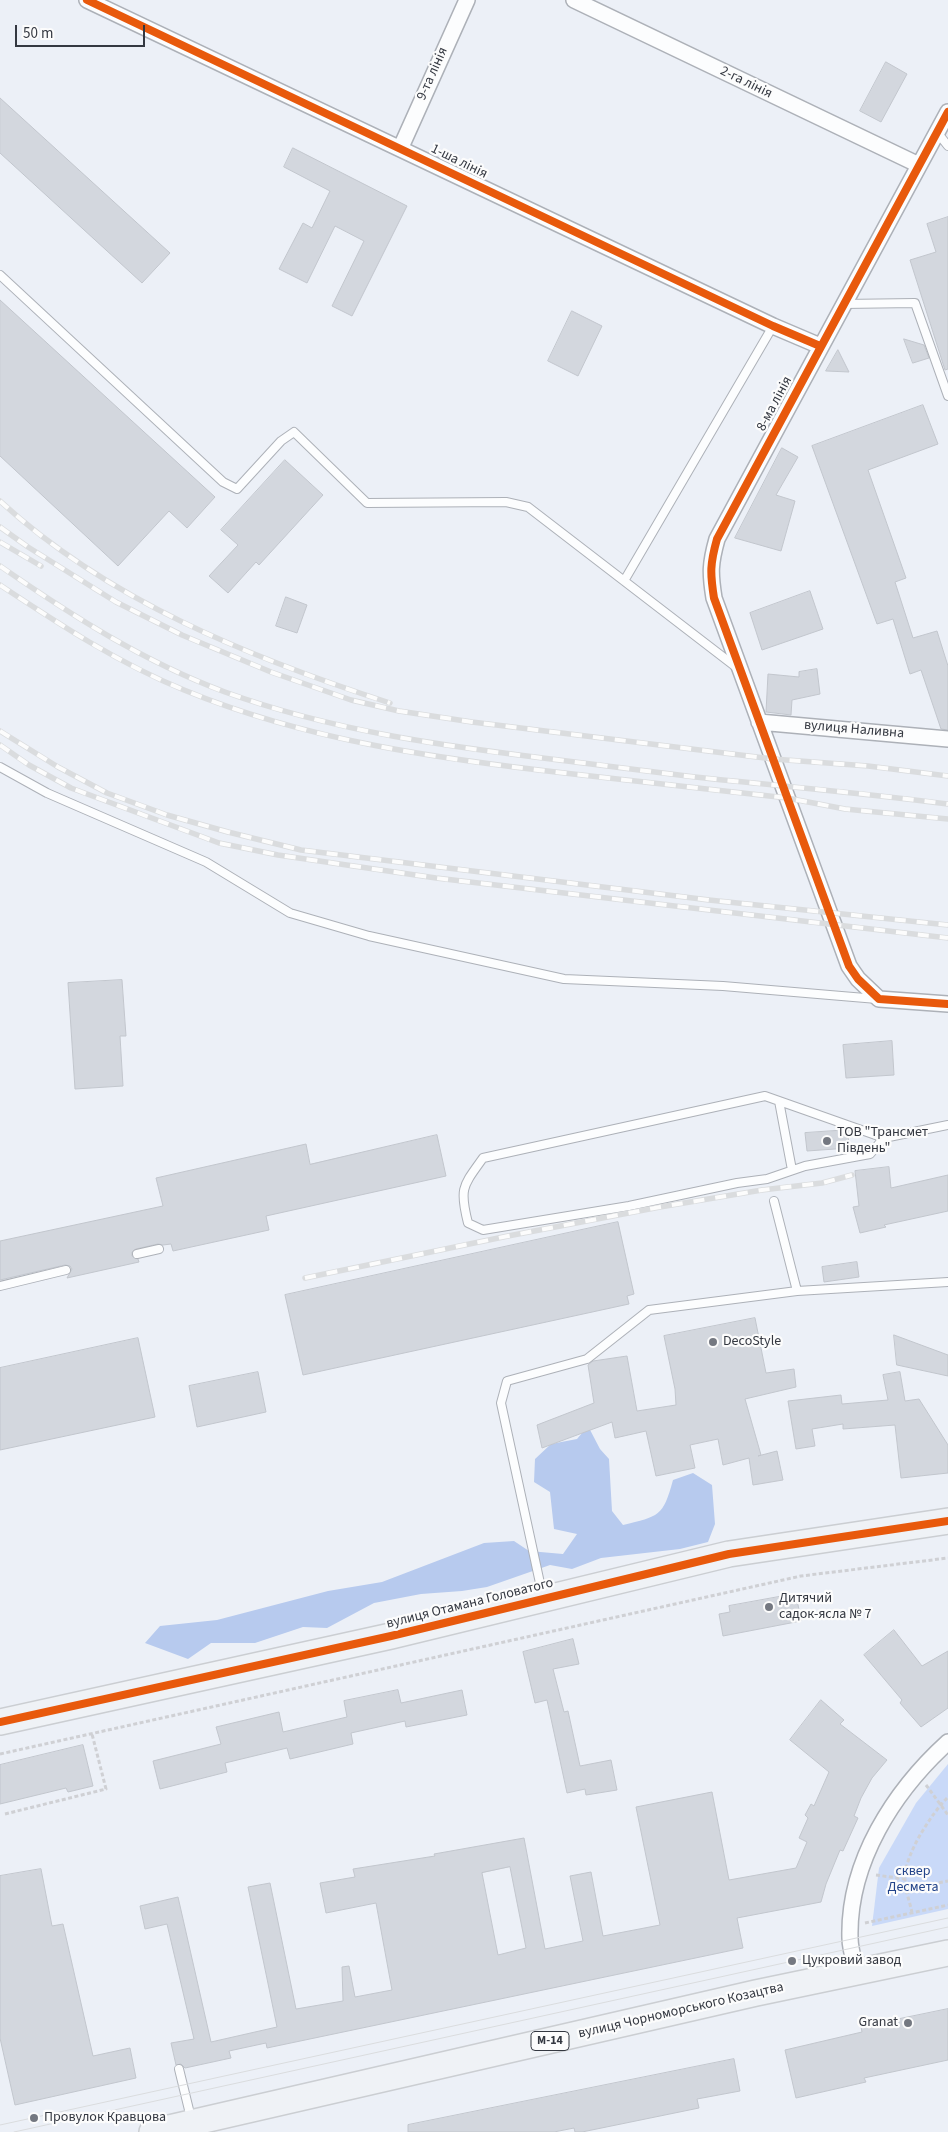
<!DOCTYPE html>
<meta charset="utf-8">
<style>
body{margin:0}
#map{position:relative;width:948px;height:2132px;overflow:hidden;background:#ecf0f7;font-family:"Source Sans 3",sans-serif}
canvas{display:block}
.scale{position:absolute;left:15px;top:25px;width:130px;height:22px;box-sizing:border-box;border:2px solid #343841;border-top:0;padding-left:6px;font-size:15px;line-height:18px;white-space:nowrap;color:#343841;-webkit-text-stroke:4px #fcfcfc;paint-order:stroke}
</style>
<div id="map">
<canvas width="948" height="2132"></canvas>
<div class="scale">50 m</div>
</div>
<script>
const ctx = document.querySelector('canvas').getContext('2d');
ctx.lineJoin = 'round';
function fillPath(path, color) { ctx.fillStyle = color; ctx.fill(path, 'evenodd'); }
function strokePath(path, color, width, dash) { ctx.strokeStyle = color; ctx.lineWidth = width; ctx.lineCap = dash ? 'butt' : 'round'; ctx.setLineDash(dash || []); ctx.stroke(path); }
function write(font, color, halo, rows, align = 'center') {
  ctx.font = font + ' "Source Sans 3",sans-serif'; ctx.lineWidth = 4.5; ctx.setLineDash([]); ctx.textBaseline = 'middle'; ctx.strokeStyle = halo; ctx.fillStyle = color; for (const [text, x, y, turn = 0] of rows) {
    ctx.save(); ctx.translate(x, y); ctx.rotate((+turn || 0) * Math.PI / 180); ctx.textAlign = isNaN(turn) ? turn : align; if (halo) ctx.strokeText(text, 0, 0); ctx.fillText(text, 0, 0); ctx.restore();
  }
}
const green = new Path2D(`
 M 948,1764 L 948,1909 L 872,1926 L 879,1868 L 916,1803 Z`);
const forest = new Path2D(`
 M 588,1426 L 600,1449 L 609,1459 L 612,1511 L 623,1525 C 659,1516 663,1517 673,1480 L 693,1473 L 712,1485 L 715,1524 L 708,1542 L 680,1549 L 601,1558 L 572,1569 L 550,1565 L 487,1587 L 462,1591 L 421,1594 L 374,1603 L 327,1628 L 303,1627 L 255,1643 L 211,1643 L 188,1659 L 145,1643 L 160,1626 L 217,1620 L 328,1591 L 382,1582 L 484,1543 L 514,1541 L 529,1551 L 563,1554 L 577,1534 L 554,1529 L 550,1492 L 534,1482 L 535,1459 L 551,1444 L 577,1439 Z`);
const building = new Path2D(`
 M 886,62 L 907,74 L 881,122 L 860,111 Z
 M 0,98 L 170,253 L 142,283 L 0,153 Z
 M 293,148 L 407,206 L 352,316 L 332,306 L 364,241 L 335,226 L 307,283 L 279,269 L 303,223 L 312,228 L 330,191 L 284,167 Z
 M 948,217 L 948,369 L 945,370 L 910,260 L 936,252 L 927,224 Z
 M 0,300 L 215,497 L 187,528 L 169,511 L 118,566 L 0,456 Z
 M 572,311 L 602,326 L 578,376 L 548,361 Z
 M 904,339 L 924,345 L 929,358 L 913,363 Z
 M 838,350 L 849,372 L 826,371 Z
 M 923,405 L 938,444 L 868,470 L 906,578 L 895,582 L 913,638 L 937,631 L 948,666 L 948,730 L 941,729 L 921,670 L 910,674 L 893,619 L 877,624 L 812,446 Z
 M 782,448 L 798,457 L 776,495 L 795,501 L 781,551 L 735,538 Z
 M 285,460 L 323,495 L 259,565 L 256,562 L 228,593 L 209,576 L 238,545 L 221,530 Z
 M 810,591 L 823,629 L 762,650 L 750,613 Z
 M 286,597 L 307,605 L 297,633 L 276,626 Z
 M 817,669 L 820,694 L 792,700 L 791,715 L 766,712 L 768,674 L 799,677 L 799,672 Z
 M 122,980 L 126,1036 L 120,1036 L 123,1086 L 75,1089 L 68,983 Z
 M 892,1041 L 894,1075 L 846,1078 L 843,1045 Z
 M 846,1130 L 848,1131 L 849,1148 L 807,1151 L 805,1133 Z
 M 437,1135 L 446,1176 L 266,1216 L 269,1230 L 173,1251 L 171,1244 L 163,1245 L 158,1244 L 136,1249 L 132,1252 L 132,1256 L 138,1259 L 139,1262 L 67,1278 L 72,1269 L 70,1266 L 65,1265 L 0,1280 L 0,1241 L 163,1206 L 156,1178 L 306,1144 L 310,1164 Z
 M 889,1167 L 891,1188 L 948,1175 L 948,1211 L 884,1225 L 886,1227 L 860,1233 L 853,1207 L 859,1206 L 855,1171 Z
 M 618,1222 L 634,1294 L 627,1296 L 629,1304 L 303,1375 L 285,1295 Z
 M 857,1262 L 859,1277 L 824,1282 L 822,1267 Z
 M 755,1318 L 766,1373 L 794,1369 L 796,1387 L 745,1399 L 761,1455 L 758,1456 L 777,1451 L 783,1480 L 753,1485 L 749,1458 L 723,1465 L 718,1439 L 690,1445 L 695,1468 L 656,1476 L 646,1431 L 615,1438 L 612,1422 L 542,1448 L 537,1425 L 594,1403 L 588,1365 L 593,1361 L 627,1356 L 637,1411 L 676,1405 L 675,1389 L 664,1336 Z
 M 894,1335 L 948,1355 L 948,1376 L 897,1365 Z
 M 138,1338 L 155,1417 L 0,1450 L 0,1368 Z
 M 258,1372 L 266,1412 L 197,1427 L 189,1386 Z
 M 900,1372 L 905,1401 L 919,1399 L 948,1445 L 948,1473 L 901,1478 L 895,1425 L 843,1429 L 843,1424 L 812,1429 L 815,1446 L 796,1449 L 788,1401 L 841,1395 L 842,1404 L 888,1400 L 883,1375 Z
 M 784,1596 L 785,1601 L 797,1599 L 801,1621 L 723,1636 L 719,1614 L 730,1612 L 729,1606 Z
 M 894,1630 L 922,1666 L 948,1651 L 948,1708 L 921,1727 L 900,1703 L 902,1700 L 864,1655 Z
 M 573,1639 L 579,1664 L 553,1669 L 564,1712 L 568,1711 L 580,1766 L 611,1760 L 617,1790 L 586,1795 L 585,1789 L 567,1793 L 547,1700 L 535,1703 L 523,1652 Z
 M 398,1690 L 401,1703 L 462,1690 L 467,1715 L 406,1727 L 405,1721 L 351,1733 L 353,1744 L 290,1759 L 287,1748 L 225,1763 L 227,1772 L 160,1789 L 153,1761 L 221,1744 L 216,1727 L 279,1712 L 283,1732 L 347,1717 L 344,1701 Z
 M 821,1700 L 844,1720 L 840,1724 L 887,1760 L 872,1778 L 861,1798 L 854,1816 L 858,1818 L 843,1851 L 840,1850 L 826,1884 L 821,1902 L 737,1918 L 743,1948 L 267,2048 L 266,2043 L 229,2051 L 231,2058 L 185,2068 L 181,2064 L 176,2065 L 171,2043 L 194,2039 L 167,1924 L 145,1929 L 140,1906 L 178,1897 L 211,2042 L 277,2027 L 248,1887 L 270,1883 L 296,2009 L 343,2001 L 342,1967 L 349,1966 L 355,1997 L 392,1990 L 376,1903 L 326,1913 L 320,1883 L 355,1877 L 353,1869 L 435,1856 L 434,1854 L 524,1838 L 545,1949 L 583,1941 L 570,1876 L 591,1872 L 603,1936 L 660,1925 L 636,1807 L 712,1792 L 729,1880 L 796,1868 L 807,1842 L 799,1838 L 808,1818 L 805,1815 L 811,1804 L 814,1806 L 829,1772 L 790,1740 ZM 510,1867 L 526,1948 L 498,1955 L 482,1873 Z
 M 83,1745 L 93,1786 L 68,1792 L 66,1788 L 0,1804 L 0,1765 Z
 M 41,1869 L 52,1926 L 63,1924 L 93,2056 L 130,2048 L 136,2078 L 15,2105 L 0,2038 L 0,1876 Z
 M 948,2009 L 948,2060 L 864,2078 L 866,2082 L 796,2098 L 785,2050 L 862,2032 L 861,2027 Z
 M 734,2059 L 740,2091 L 697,2099 L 699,2108 L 582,2132 L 575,2132 L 574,2128 L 554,2132 L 408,2132 L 408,2125 Z`);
const path = new Path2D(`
 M 0,1754 L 801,1576 L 948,1558
 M 926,1785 L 948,1815
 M 5,1814 L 106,1789 L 92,1734
 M 876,1875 L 905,1879
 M 907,1889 L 948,1881
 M 912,1913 C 910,1902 905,1890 905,1879 C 904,1855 932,1813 948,1797
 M 865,1923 L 948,1905`);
const service = new Path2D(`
 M 937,132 L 948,146
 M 0,275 L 223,482 L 237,489 L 281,441 L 294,432 L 367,503 L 506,502 L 528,507 L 736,667
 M 843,304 L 915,303 L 948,396
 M 624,581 L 773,326
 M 0,767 L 47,793 L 206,862 L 290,913 L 369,936 L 564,979 L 723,986 L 877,999
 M 779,1101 L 792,1170
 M 884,1138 L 870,1154 L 805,1166 L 767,1179 L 737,1183 L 629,1206 L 483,1230 L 468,1223 C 459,1188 463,1186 483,1158 L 765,1096 L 884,1138 L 948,1125
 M 774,1201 L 797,1291
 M 137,1254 L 159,1249
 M 0,1286 L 66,1270
 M 543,1597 L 501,1403 L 507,1381 L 587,1359 L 649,1310 L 797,1291 L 948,1282
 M 179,2069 L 191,2118`);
const minor = new Path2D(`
 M 87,0 L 773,326 L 820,346
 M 574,0 L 919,165
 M 948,112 L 717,539 C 710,564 710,573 714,598 L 849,966 L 858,979 L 879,999 L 948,1004
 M 401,147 L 467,0
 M 759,722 L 948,739
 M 857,1972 C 854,1961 850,1949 850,1938 C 848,1862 894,1791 948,1742`);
const primary = new Path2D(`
 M 0,1722 L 391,1636 L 729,1554 L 948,1521
 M 152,2132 L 756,1993 L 948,1953`);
const tram = new Path2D(`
 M 0,2125 L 948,1918
 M 14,2132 L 948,1927`);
const rail = new Path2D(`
 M 0,501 C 109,601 251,658 390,703
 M 0,527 L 28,547 L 116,602 L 182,635 L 271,672 L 351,700 L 399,711 L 472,722 L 773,759 L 868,766 L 948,776
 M 0,542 L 41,566
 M 0,566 C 71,615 144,662 225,692 C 335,732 451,747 567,761 C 610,766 652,772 695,777 C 779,786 864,793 948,804
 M 0,585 C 59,624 118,663 184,690 C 308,741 440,759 573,774 C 644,782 716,790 787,798 L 845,809 L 948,819
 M 0,731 L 58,767 L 107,793 L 167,815 L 228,832 L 301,850 L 709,900 L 948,925
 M 0,745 L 29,765 L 71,788 L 219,843 L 278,855 L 436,878 L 948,938
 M 305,1278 L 508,1236 L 660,1207 L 762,1190 L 822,1183 L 852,1175`);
const cycleway = new Path2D(`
 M 87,0 L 773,326 L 820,346
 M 948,112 L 717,539 C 710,564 710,573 714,598 L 849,966 L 858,979 L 879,999 L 948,1004
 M 0,1722 L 391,1636 L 729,1554 L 948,1521`);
const markers = [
 [827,1141,5,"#747881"],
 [713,1342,5,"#747881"],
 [769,1607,5,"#747881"],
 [792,1961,5,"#747881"],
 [908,2023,5,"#747881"],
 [34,2118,5,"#747881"]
];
const shields = [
 [550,2041,38]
];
const shieldNames = [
 ["М-14",550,2041]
];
const streetNames = [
 ["9-та лінія",433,74,-66],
 ["2-га лінія",746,83,26],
 ["1-ша лінія",459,162,26],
 ["8-ма лінія",775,404,-62],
 ["вулиця Наливна",854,730,5],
 ["вулиця Отамана Головатого",470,1604,-14],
 ["вулиця Чорноморського Козацтва",681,2011,-13]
];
const poiNames = [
 ["ТОВ \"Трансмет",837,1133],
 ["Південь\"",837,1149],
 ["DecoStyle",723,1342],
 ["Дитячий",779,1599],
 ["садок-ясла № 7",779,1615],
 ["Цукровий завод",802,1961],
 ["Granat",898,2023,"right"],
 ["Провулок Кравцова",44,2118]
];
const parkNames = [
 ["сквер",913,1872],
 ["Десмета",913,1888]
];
fillPath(green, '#c9d9f8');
fillPath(forest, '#b7caee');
fillPath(building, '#d3d7de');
strokePath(building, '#c2c6cd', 1);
strokePath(service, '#adb1b8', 10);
strokePath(minor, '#adb1b8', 18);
strokePath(primary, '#cbced2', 28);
strokePath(path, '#cfd0d4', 3, [4, 2.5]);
strokePath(service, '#fcfdfe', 8);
strokePath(minor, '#fcfdfe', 15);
strokePath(primary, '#eff2f6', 25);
strokePath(tram, '#dadcde', 1);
strokePath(rail, '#dadcde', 5.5);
strokePath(rail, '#fcfcfc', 4, [11]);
strokePath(cycleway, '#e8590c', 8);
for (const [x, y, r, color] of markers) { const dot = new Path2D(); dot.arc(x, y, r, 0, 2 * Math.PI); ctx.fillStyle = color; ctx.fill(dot); strokePath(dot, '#fcfcfc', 2); }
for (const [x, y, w] of shields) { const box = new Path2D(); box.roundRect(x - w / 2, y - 9.5, w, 19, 4); ctx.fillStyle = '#fcfcfc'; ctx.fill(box); strokePath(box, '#343841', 1); }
write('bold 12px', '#343841', null, shieldNames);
write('14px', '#343841', '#fcfcfc', streetNames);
write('14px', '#343841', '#fcfcfc', poiNames, 'left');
write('14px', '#23448a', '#fcfcfc', parkNames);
</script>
